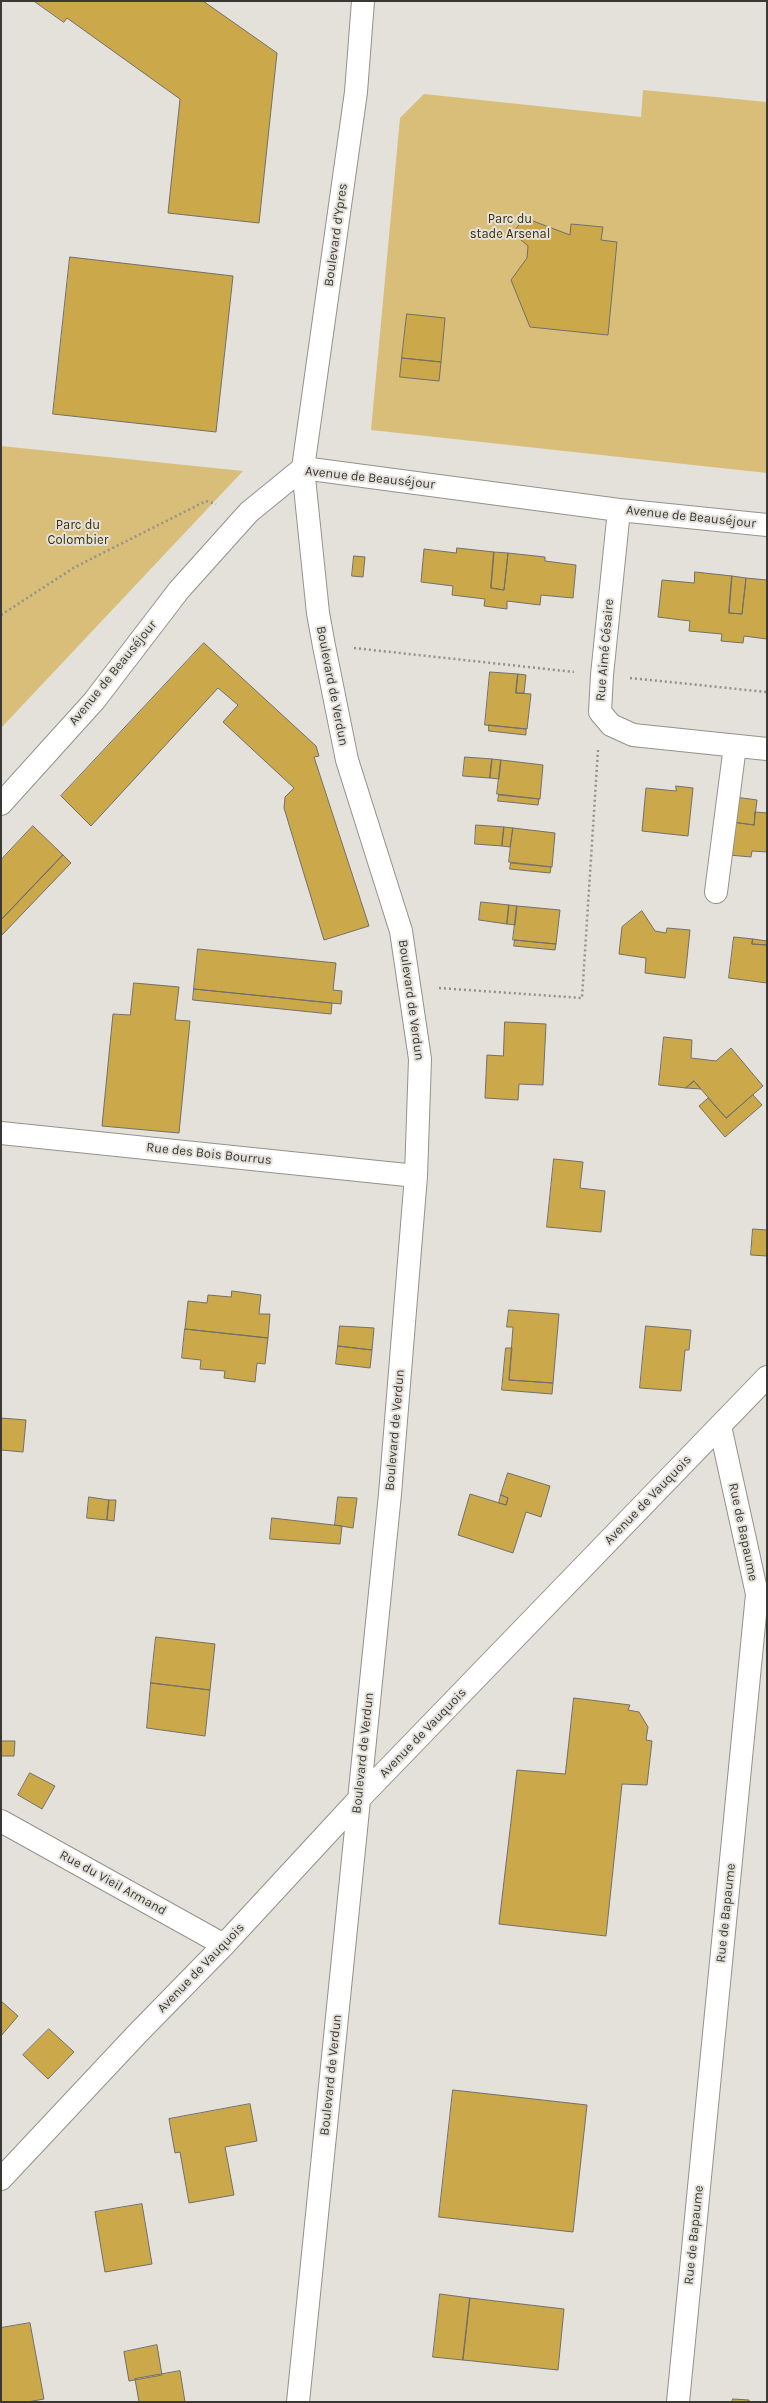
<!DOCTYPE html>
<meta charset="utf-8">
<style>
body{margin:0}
#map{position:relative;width:768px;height:2403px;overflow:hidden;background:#e4e1da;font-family:Karla,sans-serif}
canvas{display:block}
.frame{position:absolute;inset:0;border:2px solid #393835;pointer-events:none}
</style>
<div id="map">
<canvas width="768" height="2403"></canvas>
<div class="frame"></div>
</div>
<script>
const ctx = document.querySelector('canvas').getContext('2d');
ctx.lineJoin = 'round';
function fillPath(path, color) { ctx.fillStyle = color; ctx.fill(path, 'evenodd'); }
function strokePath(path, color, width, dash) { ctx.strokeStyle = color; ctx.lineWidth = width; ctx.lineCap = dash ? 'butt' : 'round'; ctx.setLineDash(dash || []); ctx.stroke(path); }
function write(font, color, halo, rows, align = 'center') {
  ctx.font = font + ' Karla,sans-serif'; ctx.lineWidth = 4; ctx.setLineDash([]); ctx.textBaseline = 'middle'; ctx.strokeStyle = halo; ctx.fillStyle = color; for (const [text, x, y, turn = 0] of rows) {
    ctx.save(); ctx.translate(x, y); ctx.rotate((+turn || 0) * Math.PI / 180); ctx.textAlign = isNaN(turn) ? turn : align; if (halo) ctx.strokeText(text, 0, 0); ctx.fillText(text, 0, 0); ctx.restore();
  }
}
const green = new Path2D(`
 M 643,90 L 767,102 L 767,473 L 371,430 L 400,118 L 424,94 L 641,117 Z
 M 1,446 L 243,471 L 1,728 Z`);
const building = new Path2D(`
 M 34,1 L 203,1 L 277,53 L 259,223 L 168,213 L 180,99 L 67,18 L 64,22 Z
 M 525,218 L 570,235 L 571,224 L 603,227 L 601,240 L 617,242 L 608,335 L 530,327 L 511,280 L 527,258 L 528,246 L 513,233 Z
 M 70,257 L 233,276 L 216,432 L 53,414 Z
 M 407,314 L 445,318 L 441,362 L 402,358 Z
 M 402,358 L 441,362 L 439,381 L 400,377 Z
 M 457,548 L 494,552 L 491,588 L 504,590 L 508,553 L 545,557 L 545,561 L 576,565 L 573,598 L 541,595 L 540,605 L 507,601 L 507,609 L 484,606 L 485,599 L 452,595 L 453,586 L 421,582 L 424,549 L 456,553 Z
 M 494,552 L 508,553 L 504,590 L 491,588 Z
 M 354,556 L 365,557 L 363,577 L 352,576 Z
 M 695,572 L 732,576 L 729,613 L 742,614 L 746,578 L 767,580 L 767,639 L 744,636 L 743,643 L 721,641 L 722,634 L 689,631 L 690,621 L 658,617 L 662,580 L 694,583 Z
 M 732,576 L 746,578 L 742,614 L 729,613 Z
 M 204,643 L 316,746 L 319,756 L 314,757 L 369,926 L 324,940 L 284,808 L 285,797 L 294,788 L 223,722 L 238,705 L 218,688 L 91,826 L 61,796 Z
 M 490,672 L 518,674 L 516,693 L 531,694 L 527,729 L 485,725 Z
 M 518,674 L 526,675 L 524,693 L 516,693 Z
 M 489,725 L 526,729 L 526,735 L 489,731 Z
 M 465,757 L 492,759 L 490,778 L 463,776 Z
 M 492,759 L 501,760 L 499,779 L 490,778 Z
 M 501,760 L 543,765 L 540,799 L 497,794 Z
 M 676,786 L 693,788 L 688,836 L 642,831 L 646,788 L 676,791 Z
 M 499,795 L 539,799 L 538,805 L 498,801 Z
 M 735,797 L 757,800 L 754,825 L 732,822 Z
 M 755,812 L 767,813 L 767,852 L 752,851 L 751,857 L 729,855 L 732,822 L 754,825 Z
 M 476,825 L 504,827 L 502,846 L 475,844 Z
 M 33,826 L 63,855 L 1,920 L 1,860 Z
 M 504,827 L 513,828 L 510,847 L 502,846 Z
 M 513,828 L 555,833 L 552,867 L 509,862 Z
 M 63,855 L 71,863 L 1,936 L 1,920 Z
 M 511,863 L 551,867 L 550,873 L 510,869 Z
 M 481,902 L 509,905 L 507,924 L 479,920 Z
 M 509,905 L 517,906 L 515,925 L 507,924 Z
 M 517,906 L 560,910 L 556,944 L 513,940 Z
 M 642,911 L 655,931 L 666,933 L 667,928 L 690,930 L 685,978 L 645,973 L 646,958 L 619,954 L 622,927 Z
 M 734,937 L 753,939 L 752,944 L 767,945 L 767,983 L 729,978 Z
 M 753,939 L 767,941 L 767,945 L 752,944 Z
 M 515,940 L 556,944 L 555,950 L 514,946 Z
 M 198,949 L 336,963 L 333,990 L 342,991 L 341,1004 L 194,989 Z
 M 134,983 L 179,987 L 175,1020 L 190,1021 L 179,1133 L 102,1126 L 113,1014 L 130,1015 Z
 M 194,989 L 332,1003 L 331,1014 L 193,1000 Z
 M 505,1022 L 546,1024 L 543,1085 L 519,1084 L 518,1100 L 485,1098 L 487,1055 L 503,1056 Z
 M 664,1037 L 692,1040 L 691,1058 L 716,1061 L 731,1048 L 763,1086 L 726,1118 L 694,1081 L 686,1088 L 659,1085 Z
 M 694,1081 L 701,1089 L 686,1088 Z
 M 753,1095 L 762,1105 L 725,1137 L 699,1106 L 708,1098 L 726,1118 Z
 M 554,1159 L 583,1162 L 580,1188 L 605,1191 L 601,1232 L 547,1227 Z
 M 753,1229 L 767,1230 L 767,1256 L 751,1255 Z
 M 232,1291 L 261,1295 L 259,1314 L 270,1314 L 268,1338 L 185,1329 L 188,1301 L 207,1303 L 208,1295 L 231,1297 Z
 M 509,1310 L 559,1314 L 553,1383 L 509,1380 L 513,1327 L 507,1327 Z
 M 340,1326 L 374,1328 L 372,1350 L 338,1346 Z
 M 646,1326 L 691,1330 L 689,1350 L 685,1350 L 681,1391 L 640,1388 Z
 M 185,1329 L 268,1338 L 265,1364 L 257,1363 L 255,1382 L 224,1378 L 225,1371 L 200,1369 L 201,1360 L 182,1358 Z
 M 338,1346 L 372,1350 L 370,1368 L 336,1364 Z
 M 506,1348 L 512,1348 L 509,1380 L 553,1383 L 552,1394 L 502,1390 Z
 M 1,1418 L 26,1420 L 23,1452 L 1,1450 Z
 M 508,1473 L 550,1486 L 541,1517 L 526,1512 L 513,1553 L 458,1535 L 470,1494 L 506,1505 L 508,1498 L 501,1495 Z
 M 501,1495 L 508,1498 L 506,1505 L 499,1503 Z
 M 89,1497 L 109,1500 L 107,1520 L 87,1518 Z
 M 338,1497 L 357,1498 L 353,1528 L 335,1525 Z
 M 109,1500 L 116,1500 L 114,1521 L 107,1520 Z
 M 272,1518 L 342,1526 L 340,1544 L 270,1539 Z
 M 156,1637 L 215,1644 L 210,1690 L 151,1683 Z
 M 151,1683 L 210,1690 L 205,1736 L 147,1728 Z
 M 574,1698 L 630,1705 L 628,1710 L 639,1712 L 648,1727 L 646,1740 L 652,1741 L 647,1785 L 622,1784 L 606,1936 L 499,1924 L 517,1770 L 565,1774 Z
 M 1,1741 L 15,1741 L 14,1756 L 1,1756 Z
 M 30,1773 L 55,1786 L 42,1809 L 18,1795 Z
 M 1,2001 L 18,2016 L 1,2036 Z
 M 49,2029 L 74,2052 L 48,2079 L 23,2055 Z
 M 453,2090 L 587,2105 L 573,2232 L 439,2217 Z
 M 250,2104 L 257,2141 L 225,2147 L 234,2195 L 189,2203 L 180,2152 L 175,2153 L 169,2119 Z
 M 142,2204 L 152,2264 L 105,2272 L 95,2212 Z
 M 440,2294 L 470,2298 L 463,2360 L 433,2357 Z
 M 470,2298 L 564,2309 L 558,2370 L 463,2360 Z
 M 30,2323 L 44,2399 L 27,2402 L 1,2402 L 1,2328 Z
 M 157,2345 L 162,2375 L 129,2381 L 124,2352 Z
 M 180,2371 L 185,2402 L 139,2402 L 135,2379 Z
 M 733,2399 L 749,2400 L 749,2402 L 732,2402 Z`);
const path = new Path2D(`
 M 1,615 L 75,567 L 206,501 L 216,504
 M 354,648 L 574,672
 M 630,678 L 767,692
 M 439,988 L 582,998 L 598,750`);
const minor = new Path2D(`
 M 619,510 L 602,675 L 600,712 L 611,725 L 633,735 L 767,749
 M 1,804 L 94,701 L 179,590 L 249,512 L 303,468 L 619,510 L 767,525
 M 716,892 L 735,746
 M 1,1133 L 416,1176
 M 1,1821 L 224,1945
 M 1,2179 L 137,2034 L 224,1945 L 359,1799 L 767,1377
 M 298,2402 L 390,1494 L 416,1176 L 420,1059 L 401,931 L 347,760 L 324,646 L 318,613 L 303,468 L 356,92 L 363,1
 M 678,2402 L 757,1594 L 720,1426`);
const parkNames = [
 ["Parc du",510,219],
 ["stade Arsenal",510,234],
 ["Parc du",78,525],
 ["Colombier",78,540]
];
const streetNames = [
 ["Boulevard d'Ypres",336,235,-82],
 ["Avenue de Beauséjour",370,478,6],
 ["Avenue de Beauséjour",691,517,6],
 ["Rue Aimé Césaire",605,650,-85],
 ["Avenue de Beauséjour",113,673,-51],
 ["Boulevard de Verdun",332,686,79],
 ["Boulevard de Verdun",411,1000,82],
 ["Rue des Bois Bourrus",209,1154,6],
 ["Boulevard de Verdun",395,1430,-85],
 ["Avenue de Vauquois",648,1500,-46],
 ["Rue de Bapaume",743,1532,78],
 ["Avenue de Vauquois",423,1733,-46],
 ["Boulevard de Verdun",363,1753,-84],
 ["Rue du Vieil Armand",113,1883,29],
 ["Rue de Bapaume",726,1913,-84],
 ["Avenue de Vauquois",201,1968,-46],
 ["Boulevard de Verdun",331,2075,-84],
 ["Rue de Bapaume",694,2235,-84]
];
fillPath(green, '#d8be79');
fillPath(building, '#cba94a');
strokePath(building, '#726f69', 1);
strokePath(minor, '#94928b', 24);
strokePath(path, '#93918c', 2.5, [2, 3]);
strokePath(minor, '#fff', 22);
write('13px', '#3d2f04', '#e4e1da', parkNames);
write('13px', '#393835', '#e4e1da', streetNames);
</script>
